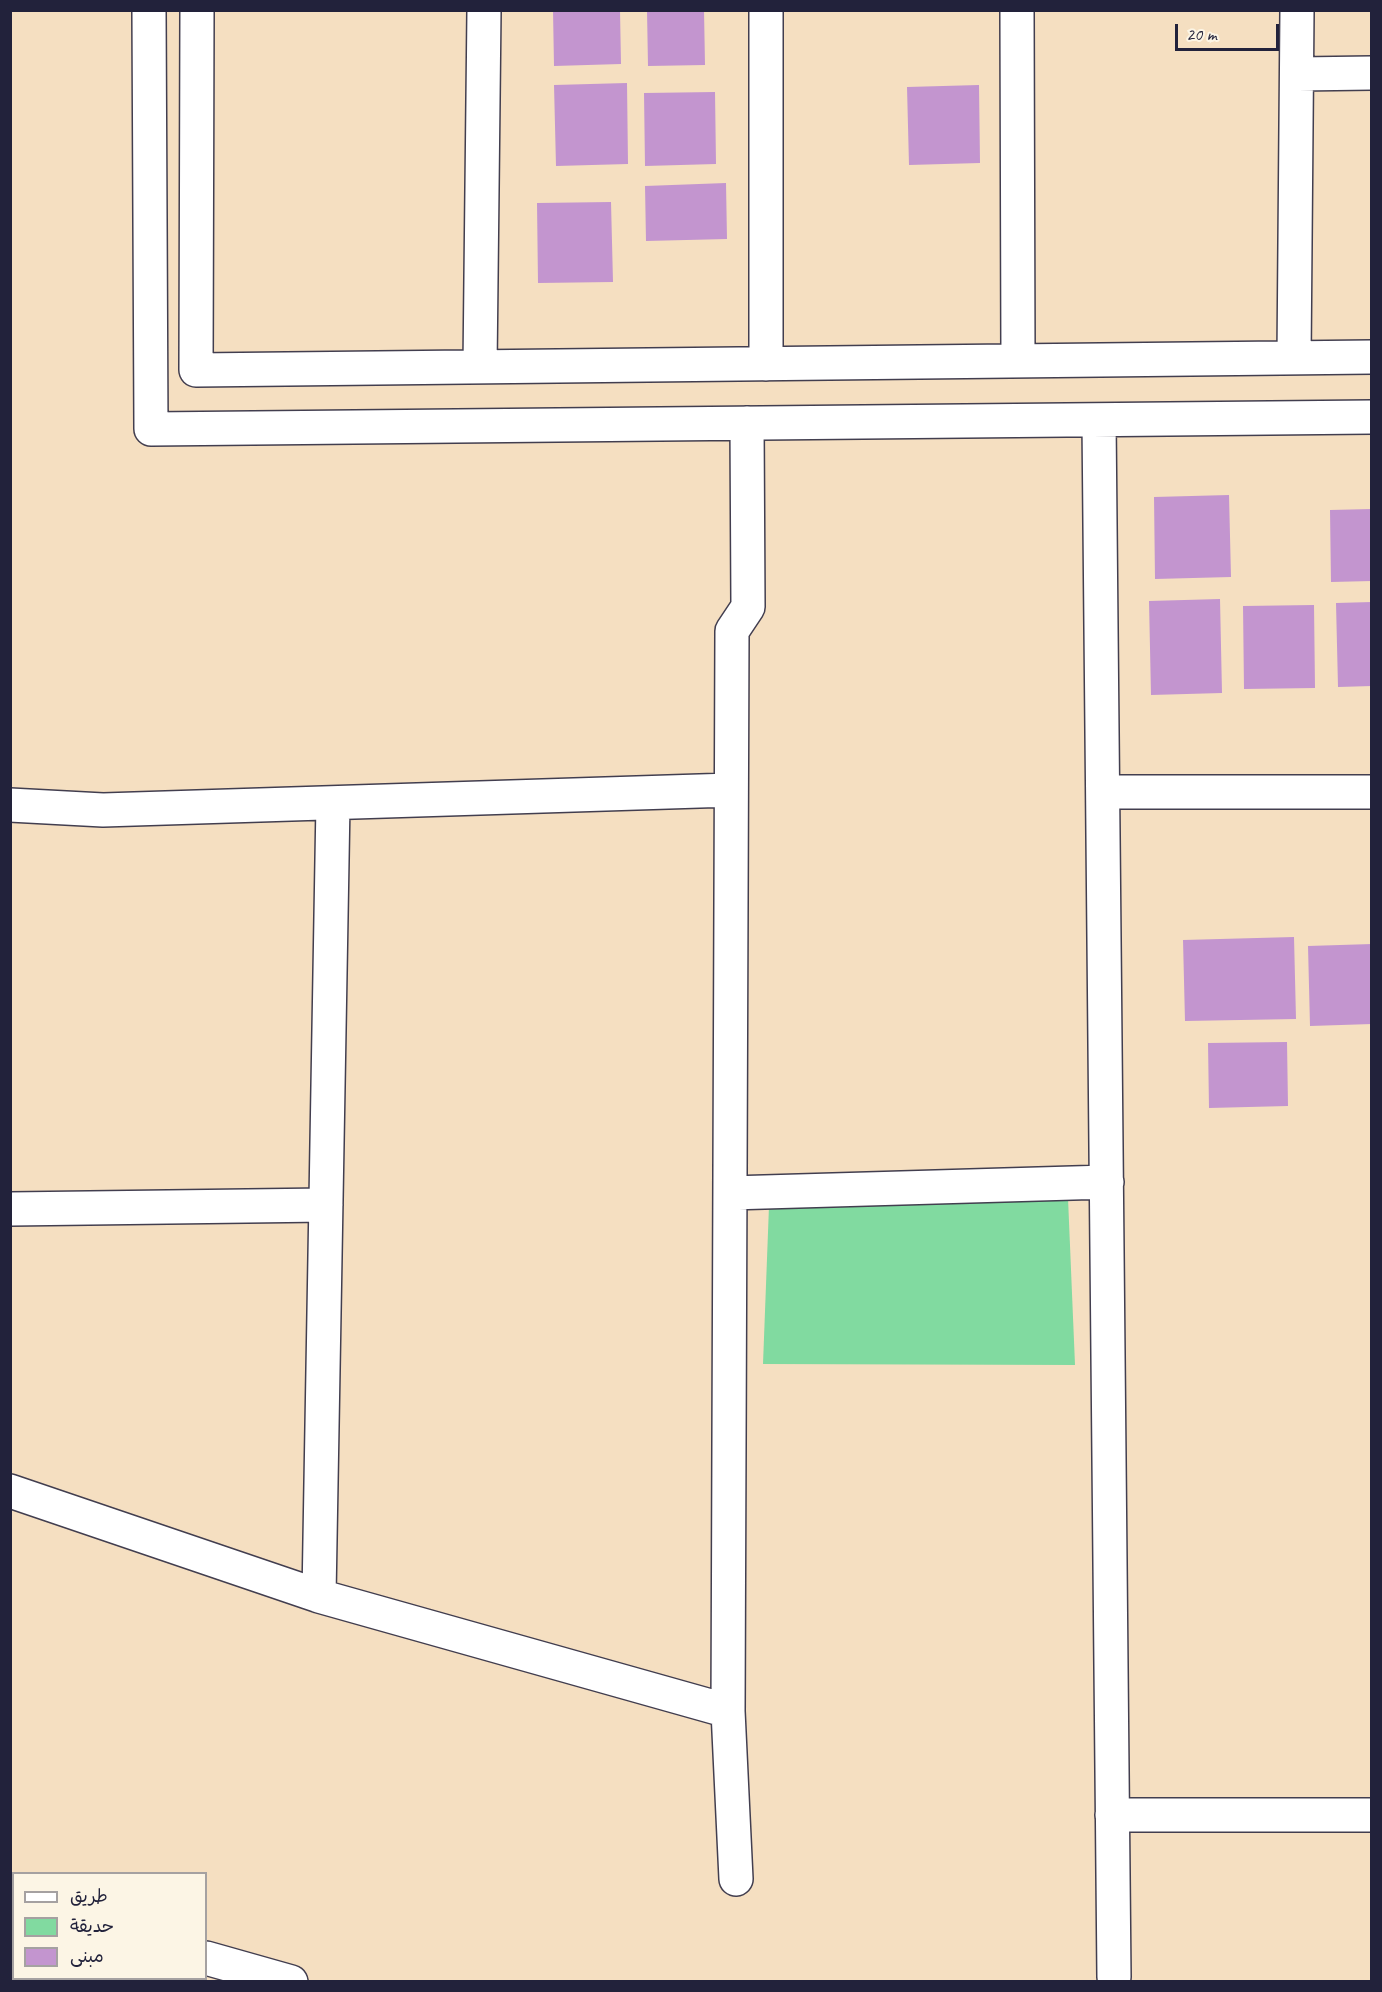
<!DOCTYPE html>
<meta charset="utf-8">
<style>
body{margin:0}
#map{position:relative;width:1382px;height:1992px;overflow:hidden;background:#f5dfc1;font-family:Caveat,"Playpen Sans Arabic",sans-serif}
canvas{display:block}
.frame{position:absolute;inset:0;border:12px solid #22223b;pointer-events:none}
.legend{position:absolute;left:12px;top:1872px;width:195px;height:108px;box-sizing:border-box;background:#fcf5e5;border:2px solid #a5a1a1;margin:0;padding:8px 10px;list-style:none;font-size:18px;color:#22223b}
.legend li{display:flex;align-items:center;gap:12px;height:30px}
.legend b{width:30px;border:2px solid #a5a1a1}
.scale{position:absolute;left:1175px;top:24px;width:104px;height:27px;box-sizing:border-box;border:3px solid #22223b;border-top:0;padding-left:8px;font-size:18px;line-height:21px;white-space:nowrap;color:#22223b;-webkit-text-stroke:4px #fcf5e5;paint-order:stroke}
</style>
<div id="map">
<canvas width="1382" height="1992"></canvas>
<div class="frame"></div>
<ul class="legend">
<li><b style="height:8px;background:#fff"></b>طريق</li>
<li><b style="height:16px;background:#81daa0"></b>حديقة</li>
<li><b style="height:16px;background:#c395cf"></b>مبنى</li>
</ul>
<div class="scale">20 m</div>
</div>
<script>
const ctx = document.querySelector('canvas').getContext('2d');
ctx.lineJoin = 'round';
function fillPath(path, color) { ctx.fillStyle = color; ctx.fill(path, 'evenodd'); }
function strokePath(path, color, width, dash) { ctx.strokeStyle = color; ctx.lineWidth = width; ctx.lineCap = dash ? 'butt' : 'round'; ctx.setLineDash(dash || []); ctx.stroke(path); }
const green = new Path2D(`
 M 1068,1198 L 1075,1365 L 763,1364 L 769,1206 Z`);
const building = new Path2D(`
 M 553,10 L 620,10 L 621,64 L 554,66 Z
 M 647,10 L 704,10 L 705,65 L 648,66 Z
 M 627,83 L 628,164 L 556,166 L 554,85 Z
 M 979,85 L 980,163 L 909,165 L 907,87 Z
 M 715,92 L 716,164 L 645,166 L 644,93 Z
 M 726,183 L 727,239 L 646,241 L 645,186 Z
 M 611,202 L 613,282 L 538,283 L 537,203 Z
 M 1229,495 L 1231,577 L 1155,579 L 1154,497 Z
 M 1372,509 L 1372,581 L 1331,582 L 1330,510 Z
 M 1220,599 L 1222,693 L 1151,695 L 1149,601 Z
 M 1372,602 L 1372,686 L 1338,687 L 1336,603 Z
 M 1314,605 L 1315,688 L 1244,689 L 1243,606 Z
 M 1294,937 L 1296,1019 L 1185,1021 L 1183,940 Z
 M 1372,944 L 1372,1024 L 1310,1026 L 1308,946 Z
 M 1287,1042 L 1288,1106 L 1209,1108 L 1208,1043 Z`);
const minor = new Path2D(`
 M 149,10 L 151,429 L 1372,417
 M 197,10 L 196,370 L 1372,357
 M 1017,10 L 1018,361
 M 1298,74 L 1372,73
 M 1294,358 L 1297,10
 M 766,364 L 766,10
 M 480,367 L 484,10
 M 1099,420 L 1114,1977
 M 1103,792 L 1372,792
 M 10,805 L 103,810 L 731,790
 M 730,1193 L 1107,1182
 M 10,1209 L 326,1205
 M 10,1491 L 319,1596 L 728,1711
 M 319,1596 L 333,803
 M 1112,1815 L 1372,1815
 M 736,1879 L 728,1711 L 732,631 L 748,607 L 747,423
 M 10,1897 L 14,1898
 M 206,1958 L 291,1982`);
fillPath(green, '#81daa0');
fillPath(building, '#c395cf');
strokePath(minor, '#423e4f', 36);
strokePath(minor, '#fff', 33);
</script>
